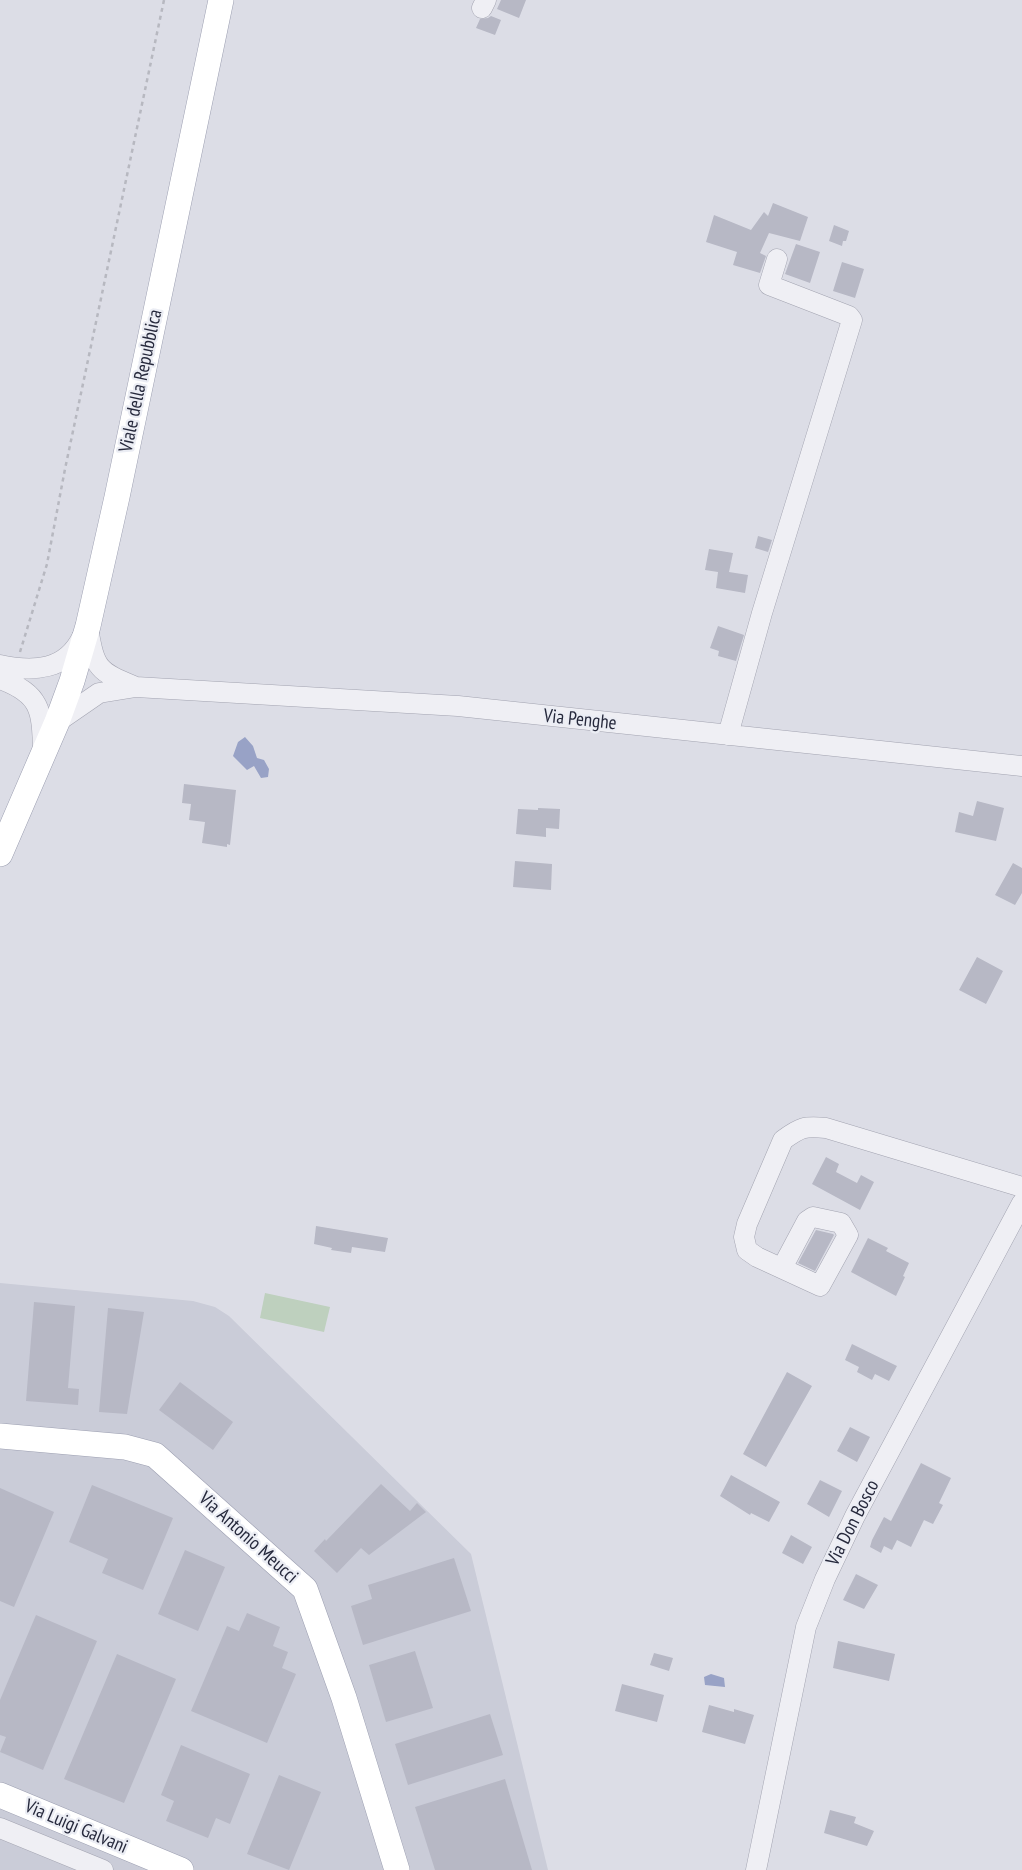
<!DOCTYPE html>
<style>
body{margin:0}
canvas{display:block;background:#dcdde6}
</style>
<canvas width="1022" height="1870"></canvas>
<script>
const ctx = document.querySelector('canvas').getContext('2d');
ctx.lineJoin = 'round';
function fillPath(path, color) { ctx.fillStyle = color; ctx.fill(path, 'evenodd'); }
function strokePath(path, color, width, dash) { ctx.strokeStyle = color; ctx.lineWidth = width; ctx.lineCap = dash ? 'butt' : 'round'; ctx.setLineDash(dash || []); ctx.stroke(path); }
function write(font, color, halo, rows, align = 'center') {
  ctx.font = font + ' "PT Sans Narrow",sans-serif'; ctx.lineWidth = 4.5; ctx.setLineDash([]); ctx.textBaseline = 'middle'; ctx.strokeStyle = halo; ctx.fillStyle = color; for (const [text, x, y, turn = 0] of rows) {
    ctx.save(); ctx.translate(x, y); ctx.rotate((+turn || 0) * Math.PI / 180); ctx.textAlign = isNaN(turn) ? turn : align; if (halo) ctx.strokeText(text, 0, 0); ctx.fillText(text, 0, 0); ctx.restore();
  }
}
const built = new Path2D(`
 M 0,1283 L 193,1301 L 215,1307 L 229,1316 L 471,1554 L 548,1870 L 0,1870 Z`);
const green = new Path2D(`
 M 265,1293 L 330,1307 L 324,1332 L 260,1318 Z`);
const water = new Path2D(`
 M 245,737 L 253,746 L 257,758 L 264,760 L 269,769 L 268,777 L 261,778 L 254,766 L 247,770 L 233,756 L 238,742 Z
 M 711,1674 L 724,1678 L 725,1687 L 705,1685 L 704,1677 Z`);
const building = new Path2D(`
 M 501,0 L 526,0 L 519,18 L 497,9 Z
 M 491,16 L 501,20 L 495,35 L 476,28 L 480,19 L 488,18 Z
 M 773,203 L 808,217 L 800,241 L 769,233 L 760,253 L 766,256 L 760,273 L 733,265 L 737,252 L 706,242 L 714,215 L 751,230 L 764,212 L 768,216 Z
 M 834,225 L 849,231 L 846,241 L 843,241 L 842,246 L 829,241 Z
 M 796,244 L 820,252 L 810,283 L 785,274 Z
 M 842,262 L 864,269 L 855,298 L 833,291 Z
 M 758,536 L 772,540 L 768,552 L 755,548 Z
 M 709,549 L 733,553 L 729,572 L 748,575 L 745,593 L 716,588 L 718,572 L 705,570 Z
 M 718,626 L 744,635 L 736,661 L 718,656 L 719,651 L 710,648 Z
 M 184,784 L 236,790 L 230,845 L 227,844 L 227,847 L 202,843 L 205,822 L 189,820 L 191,804 L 182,803 Z
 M 977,801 L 1004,808 L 996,841 L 955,832 L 959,812 L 973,816 Z
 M 538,808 L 560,809 L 559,829 L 546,828 L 546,837 L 516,834 L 518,809 L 538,810 Z
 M 515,861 L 552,864 L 551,890 L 513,887 Z
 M 1013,863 L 1022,868 L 1022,893 L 1015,905 L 995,895 Z
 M 977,957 L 1003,971 L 986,1004 L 959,990 Z
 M 826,1157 L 839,1164 L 836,1172 L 857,1183 L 861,1175 L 874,1182 L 860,1210 L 812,1184 Z
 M 316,1226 L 388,1238 L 385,1252 L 352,1247 L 351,1253 L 331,1250 L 332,1248 L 314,1244 Z
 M 816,1230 L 833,1234 L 834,1235 L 815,1271 L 798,1263 Z
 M 868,1238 L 888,1248 L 886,1251 L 909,1263 L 903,1276 L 905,1277 L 896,1296 L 851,1272 Z
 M 34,1302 L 75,1306 L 68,1388 L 79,1389 L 78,1405 L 26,1401 Z
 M 108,1308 L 144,1312 L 127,1414 L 99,1412 Z
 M 852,1344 L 897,1366 L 889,1381 L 875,1374 L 872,1380 L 857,1372 L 859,1367 L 845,1360 Z
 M 787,1372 L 812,1386 L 766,1467 L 743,1454 Z
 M 180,1382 L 233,1422 L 213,1450 L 159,1410 Z
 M 850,1427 L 870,1437 L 857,1462 L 837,1451 Z
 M 921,1463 L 951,1478 L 939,1503 L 943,1505 L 933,1524 L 924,1520 L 911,1547 L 897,1540 L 892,1550 L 884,1546 L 881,1553 L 870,1547 L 872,1540 L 884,1517 L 891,1521 Z
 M 731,1475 L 780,1502 L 769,1522 L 751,1513 L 750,1515 L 720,1496 Z
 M 820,1480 L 842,1491 L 829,1517 L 807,1504 Z
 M 381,1484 L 410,1511 L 417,1503 L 426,1512 L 369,1555 L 361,1548 L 337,1573 L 314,1551 L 325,1539 L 326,1541 Z
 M 92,1485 L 173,1518 L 143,1590 L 102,1573 L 108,1559 L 69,1542 Z
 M 0,1488 L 54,1512 L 14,1607 L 0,1601 Z
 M 791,1535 L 812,1547 L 803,1564 L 782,1553 Z
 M 185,1550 L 225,1567 L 198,1631 L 158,1614 Z
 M 454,1558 L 471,1611 L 363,1645 L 351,1606 L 372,1599 L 368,1585 Z
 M 856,1574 L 878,1585 L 864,1609 L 843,1600 Z
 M 247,1613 L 280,1627 L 273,1646 L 288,1652 L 282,1668 L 296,1674 L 267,1743 L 191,1711 L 227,1626 L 239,1631 Z
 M 36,1615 L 97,1641 L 43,1770 L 0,1752 L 6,1737 L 0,1735 L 0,1700 Z
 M 838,1641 L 895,1654 L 889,1681 L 833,1668 Z
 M 415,1651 L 433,1708 L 386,1722 L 369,1665 Z
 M 654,1653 L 673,1658 L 669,1671 L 650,1665 Z
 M 117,1654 L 176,1679 L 124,1803 L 64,1779 Z
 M 622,1684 L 664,1695 L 657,1722 L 615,1711 Z
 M 709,1705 L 734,1712 L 734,1709 L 754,1715 L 745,1744 L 702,1732 Z
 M 490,1714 L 503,1755 L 408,1785 L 395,1744 Z
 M 181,1745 L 250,1774 L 230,1824 L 216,1818 L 208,1838 L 166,1821 L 174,1801 L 161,1795 Z
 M 279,1775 L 321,1792 L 289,1870 L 247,1854 Z
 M 505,1779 L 532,1870 L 435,1870 L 415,1807 Z
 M 830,1810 L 856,1817 L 854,1823 L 874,1831 L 867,1846 L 824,1833 Z`);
const path = new Path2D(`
 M 20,652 L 47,564 L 65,469 L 164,0`);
const minor = new Path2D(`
 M 482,8 L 486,0
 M 88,628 C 95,670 98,671 136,687
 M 0,665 C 33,672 66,671 82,637
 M 0,679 C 41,694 42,710 43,751
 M 57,722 L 99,693 L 136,687 L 458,706 L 1022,766
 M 728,735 L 762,613 L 852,320 L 849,316 L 769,285 L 777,259
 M 782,1268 L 807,1221 L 813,1217 L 841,1223 L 848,1235 L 820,1286 L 757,1257 L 747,1250 L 744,1237 L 747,1224 L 783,1140 C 801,1127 804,1126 826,1128 L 1022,1187
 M 0,1828 L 103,1870
 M 756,1870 L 806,1627 L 825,1579 L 855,1516 L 1022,1203`);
const major = new Path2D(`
 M 0,854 L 57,722 L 72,681 L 88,626 L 117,497 L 221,0
 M 0,1436 L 125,1447 L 155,1455 L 305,1589 L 344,1698 L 397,1870
 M 0,1795 L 181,1870`);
const streetNames = [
 ["Viale della Repubblica",141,381,-78],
 ["Via Penghe",580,720,6],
 ["Via Don Bosco",853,1523,-63],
 ["Via Antonio Meucci",248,1538,42],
 ["Via Luigi Galvani",76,1827,23]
];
fillPath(built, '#caccd8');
fillPath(green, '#bed0be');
fillPath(water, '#98a2c6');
fillPath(building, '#b7b8c5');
strokePath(minor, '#a2a3b0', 21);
strokePath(major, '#9c9fb1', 26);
strokePath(path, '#b7b8c0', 2.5, [4, 4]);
strokePath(minor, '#efeff4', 20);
strokePath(major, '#fff', 25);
write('19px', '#26293c', '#ebedf4', streetNames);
</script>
